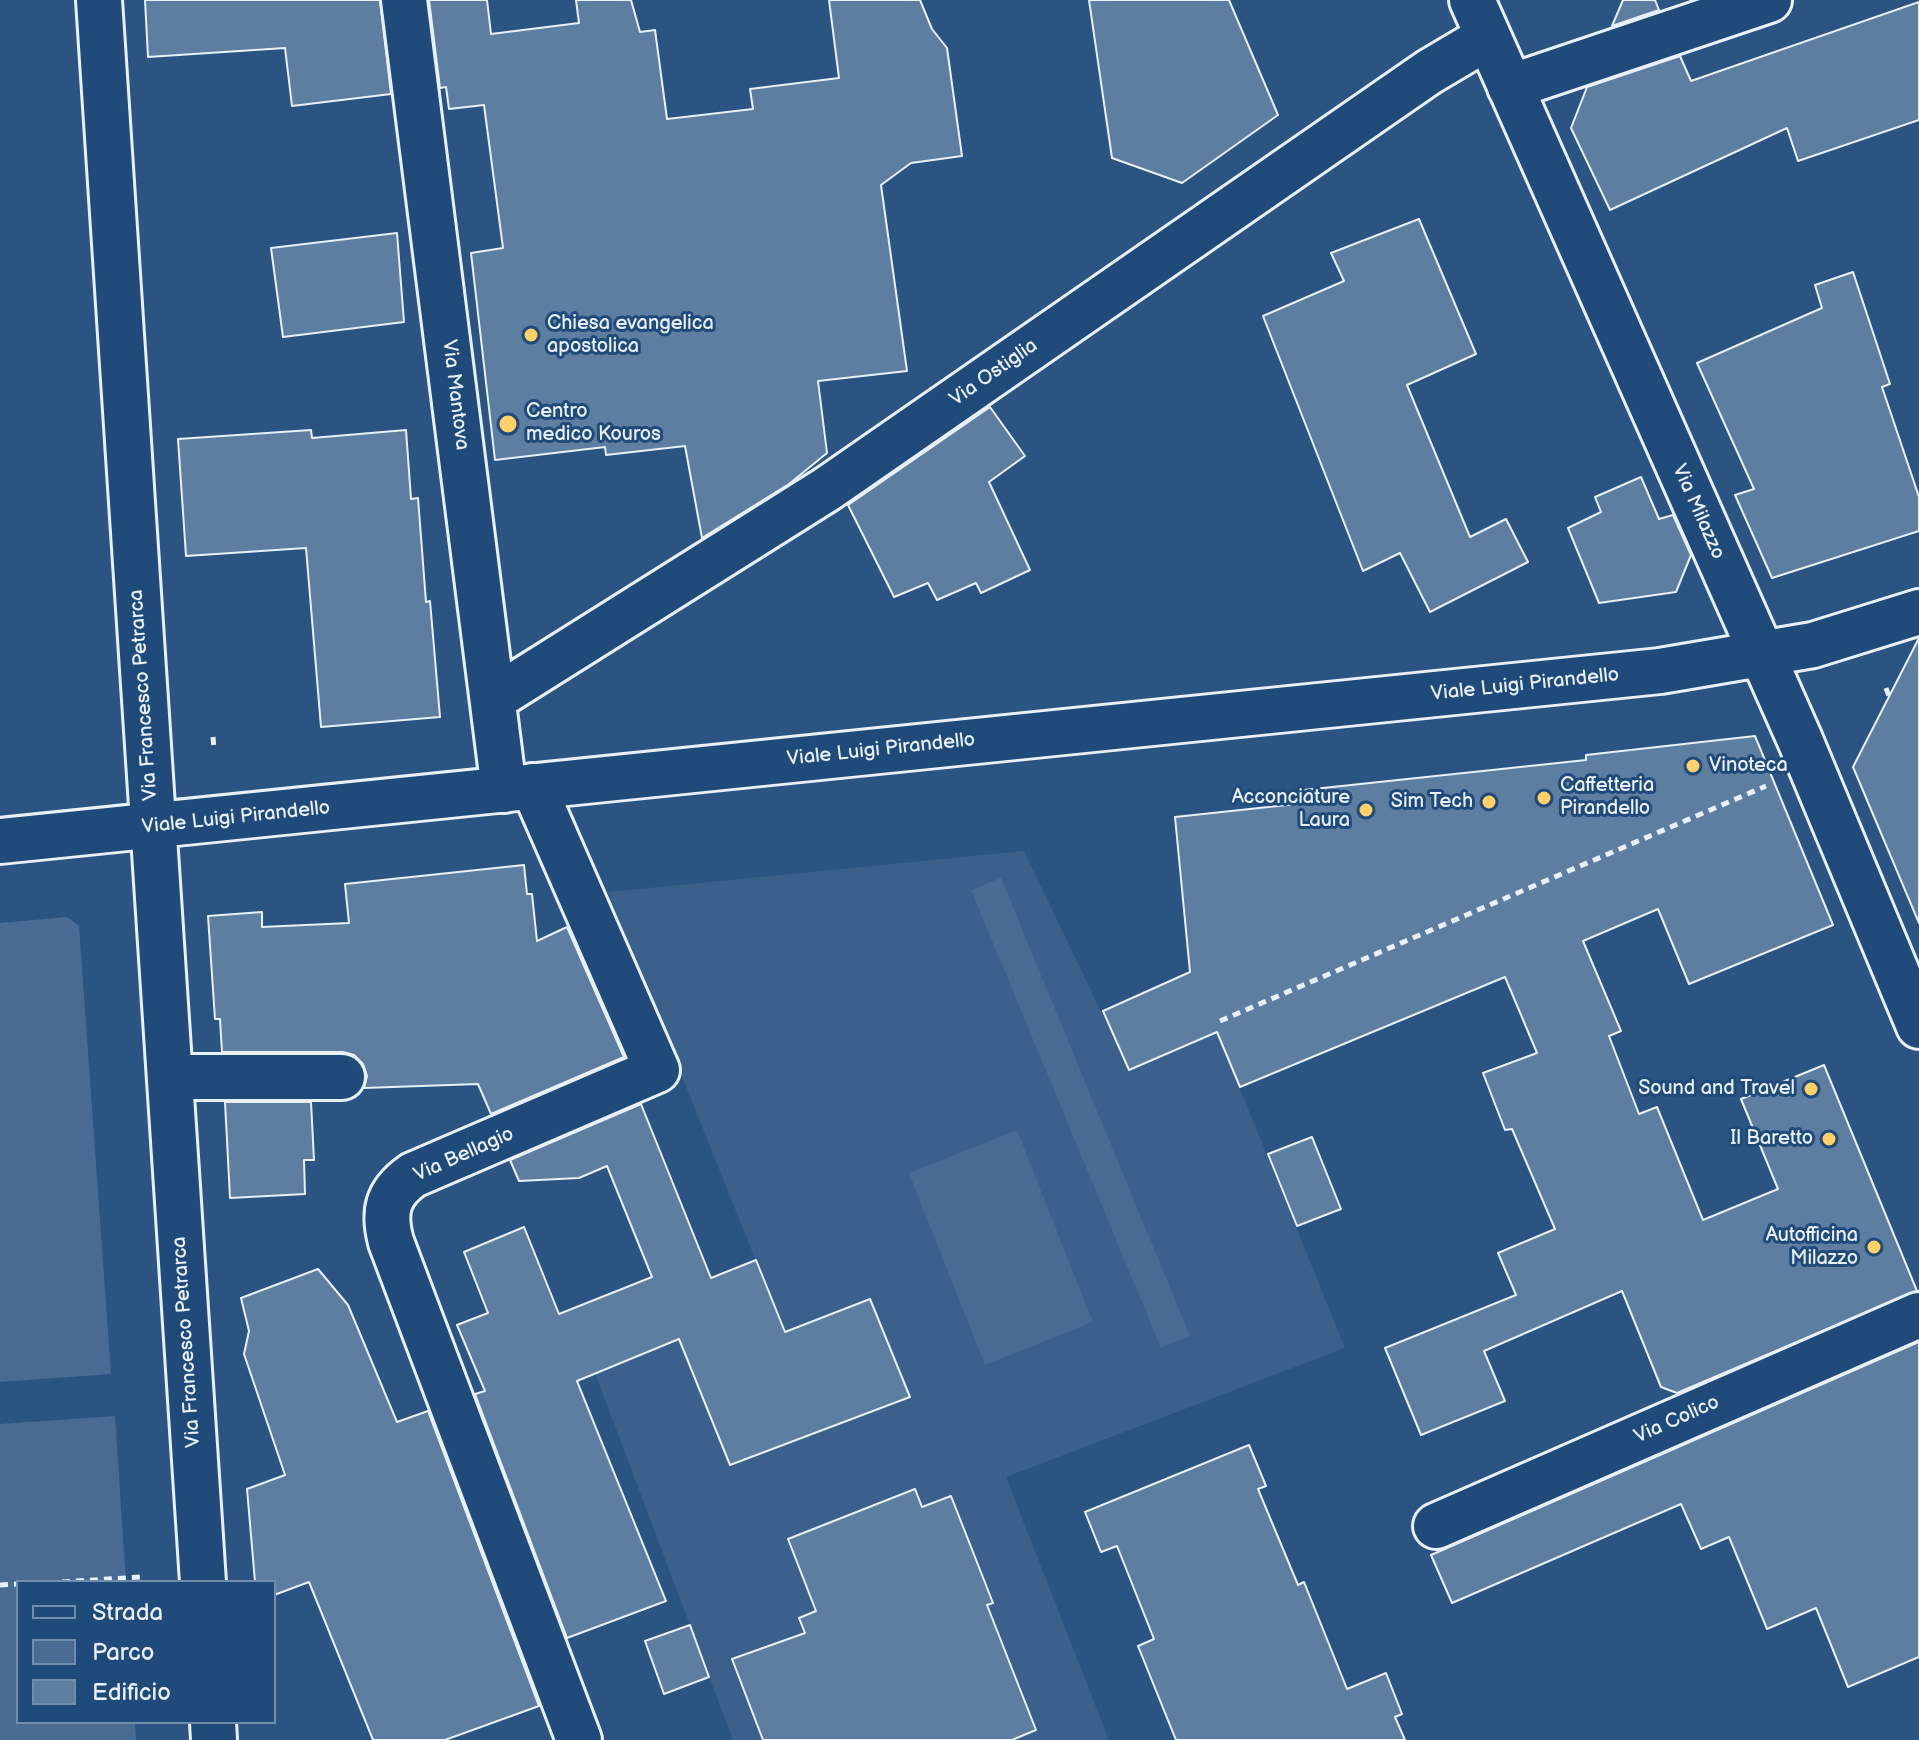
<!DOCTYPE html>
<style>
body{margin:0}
#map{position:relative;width:1919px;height:1740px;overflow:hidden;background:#2b5482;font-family:"Balsamiq Sans",sans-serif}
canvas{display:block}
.legend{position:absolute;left:16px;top:1580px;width:260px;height:144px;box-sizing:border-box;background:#1f4a7a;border:2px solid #6f8dac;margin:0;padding:10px 14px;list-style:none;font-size:24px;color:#e8f1f8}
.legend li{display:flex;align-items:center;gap:16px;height:40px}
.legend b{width:40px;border:2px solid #6f8dac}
</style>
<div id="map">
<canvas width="1919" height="1740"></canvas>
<ul class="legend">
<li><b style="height:10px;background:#1f4a7a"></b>Strada</li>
<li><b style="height:22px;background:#476b93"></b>Parco</li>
<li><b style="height:22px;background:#5d7da1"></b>Edificio</li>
</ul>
</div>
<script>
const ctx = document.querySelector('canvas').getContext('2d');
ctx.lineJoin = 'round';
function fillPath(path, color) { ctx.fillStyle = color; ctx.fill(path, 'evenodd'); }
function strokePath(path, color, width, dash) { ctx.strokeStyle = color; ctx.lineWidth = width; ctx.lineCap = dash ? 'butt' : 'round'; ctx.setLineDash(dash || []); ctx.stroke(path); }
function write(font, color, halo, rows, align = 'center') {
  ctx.font = font + ' "Balsamiq Sans",sans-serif'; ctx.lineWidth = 6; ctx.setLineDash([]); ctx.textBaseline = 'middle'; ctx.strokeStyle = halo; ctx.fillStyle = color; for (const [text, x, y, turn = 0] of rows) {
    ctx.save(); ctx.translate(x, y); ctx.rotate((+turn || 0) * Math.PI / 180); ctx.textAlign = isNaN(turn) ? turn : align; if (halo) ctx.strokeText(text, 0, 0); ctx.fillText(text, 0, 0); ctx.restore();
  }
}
const built = new Path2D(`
 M 1024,851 L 1129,1070 L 1217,1032 L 1345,1348 L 1006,1477 L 1109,1740 L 733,1740 L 595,1373 L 772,1301 L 608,892 Z`);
const green = new Path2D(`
 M 1001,878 L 1190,1336 L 1161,1348 L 971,890 Z
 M 67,917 L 79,926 L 111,1374 L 0,1382 L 0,923 Z
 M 1017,1130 L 1093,1322 L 985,1365 L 909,1173 Z
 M 115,1416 L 126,1582 L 18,1582 L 18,1722 L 135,1722 L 136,1740 L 0,1740 L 0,1424 Z`);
const building = new Path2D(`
 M 145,0 L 380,0 L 391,94 L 292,106 L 285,48 L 148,57 Z
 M 429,0 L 487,0 L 491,34 L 579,23 L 576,0 L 631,0 L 640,32 L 655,30 L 667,119 L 753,109 L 750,89 L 839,78 L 829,0 L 920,0 L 932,29 L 947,48 L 962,156 L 911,163 L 881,185 L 907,371 L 818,381 L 827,453 L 789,484 L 702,538 L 685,446 L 606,455 L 605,447 L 495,460 L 471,253 L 503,248 L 484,105 L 449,109 L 446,87 L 440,88 Z
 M 1089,0 L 1229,0 L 1278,115 L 1182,183 L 1112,158 Z
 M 1623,0 L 1655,0 L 1659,10 L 1612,26 Z
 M 1919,2 L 1919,120 L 1798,161 L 1787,128 L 1610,210 L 1571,128 L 1587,87 L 1680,56 L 1691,81 Z
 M 1419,219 L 1476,354 L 1407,385 L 1470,537 L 1506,519 L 1528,562 L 1430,612 L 1400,553 L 1363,571 L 1263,316 L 1344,281 L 1331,253 Z
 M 397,233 L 404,322 L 283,337 L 271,248 Z
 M 1853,272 L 1890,384 L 1882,387 L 1919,497 L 1919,531 L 1772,578 L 1735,495 L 1754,489 L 1697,363 L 1822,308 L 1815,285 Z
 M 990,407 L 1025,456 L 989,482 L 1030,570 L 981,593 L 976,583 L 937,600 L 928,583 L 894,597 L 848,505 Z
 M 311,430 L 312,438 L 406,430 L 411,499 L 418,498 L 426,602 L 430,601 L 440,717 L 321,727 L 306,548 L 186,556 L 178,439 Z
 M 1641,477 L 1659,519 L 1673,515 L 1691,555 L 1676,592 L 1599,603 L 1568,528 L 1601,512 L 1595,497 Z
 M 1919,638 L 1919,923 L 1853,767 Z
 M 1755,736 L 1833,925 L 1689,984 L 1658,909 L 1583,941 L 1621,1031 L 1609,1036 L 1639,1114 L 1657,1107 L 1703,1220 L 1778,1189 L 1741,1099 L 1824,1065 L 1917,1291 L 1677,1393 L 1661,1387 L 1622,1291 L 1484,1351 L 1505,1401 L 1421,1435 L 1385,1348 L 1516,1295 L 1498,1253 L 1555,1229 L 1512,1129 L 1505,1130 L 1483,1073 L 1537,1053 L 1505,977 L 1240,1087 L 1217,1032 L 1129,1070 L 1103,1011 L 1190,972 L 1175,817 L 1306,803 L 1304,790 L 1586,760 L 1586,755 Z
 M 524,865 L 527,894 L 532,894 L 537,941 L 567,927 L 624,1057 L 491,1114 L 478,1084 L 364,1088 L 367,1076 L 363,1064 L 354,1055 L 343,1052 L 222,1052 L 220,1019 L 215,1019 L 208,916 L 262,912 L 262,927 L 349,923 L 345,884 Z
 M 225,1102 L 311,1102 L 314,1160 L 304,1160 L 305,1194 L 230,1198 Z
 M 641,1104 L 711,1278 L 756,1260 L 785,1332 L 870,1299 L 910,1397 L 730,1465 L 679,1339 L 577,1381 L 666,1601 L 567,1638 L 475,1394 L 485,1391 L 457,1325 L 488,1313 L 464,1252 L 524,1227 L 559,1314 L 652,1277 L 607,1166 L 579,1178 L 519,1181 L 510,1160 Z
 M 1312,1137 L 1341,1209 L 1297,1226 L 1268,1154 Z
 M 318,1269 L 348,1305 L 397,1422 L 428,1411 L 539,1706 L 445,1740 L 373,1740 L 309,1582 L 274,1595 L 274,1582 L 255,1582 L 247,1489 L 285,1475 L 244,1354 L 249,1331 L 241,1298 Z
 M 1919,1342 L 1919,1657 L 1848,1687 L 1816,1608 L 1767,1629 L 1729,1537 L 1701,1549 L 1681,1504 L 1452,1603 L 1431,1555 Z
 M 1249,1445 L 1266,1486 L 1258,1489 L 1298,1585 L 1304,1582 L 1347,1689 L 1386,1673 L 1402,1714 L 1395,1717 L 1405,1740 L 1176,1740 L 1138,1646 L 1154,1639 L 1117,1546 L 1101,1552 L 1085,1512 Z
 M 915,1489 L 922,1507 L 951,1496 L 993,1603 L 987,1605 L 1036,1730 L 1012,1740 L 763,1740 L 732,1659 L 805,1633 L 799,1618 L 816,1611 L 788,1539 Z
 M 690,1625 L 709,1677 L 664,1694 L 645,1641 Z`);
const path = new Path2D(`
 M 1886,688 L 1890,699
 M 213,737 L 214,750
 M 1220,1021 L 1766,786
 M 62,1582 L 140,1577
 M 0,1585 L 18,1584`);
const minor = new Path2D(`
 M 99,0 L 203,1582
 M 404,0 L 504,790
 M 1472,0 L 1800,740 L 1919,1026
 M 1510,87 L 1769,0
 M 493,699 L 827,489 L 1429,72 L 1488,37
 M 533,786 L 657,1070 L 413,1175 C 387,1193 383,1212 391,1242 L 579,1740
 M 170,1077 L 342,1077
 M 1436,1526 L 1919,1315
 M 213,1722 L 214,1740`);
const major = new Path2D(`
 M 0,841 L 1660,671 L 1813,645 L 1919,612`);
const markers = [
 [531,335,8,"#ffd166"],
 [508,424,10,"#ffd166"],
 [1693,766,8,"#ffd166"],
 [1544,798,8,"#ffd166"],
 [1489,802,8,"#ffd166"],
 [1366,810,8,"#ffd166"],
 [1811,1089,8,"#ffd166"],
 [1829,1139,8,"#ffd166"],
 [1874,1247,8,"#ffd166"]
];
const poiNames = [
 ["Chiesa evangelica",547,324,"left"],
 ["apostolica",547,347,"left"],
 ["Centro",526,412,"left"],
 ["medico Kouros",526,435,"left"],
 ["Vinoteca",1709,766,"left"],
 ["Caffetteria",1560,786,"left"],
 ["Pirandello",1560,809,"left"],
 ["Acconciature",1350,798],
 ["Laura",1350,821],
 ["Sim Tech",1473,802],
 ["Sound and Travel",1795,1089],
 ["Il Baretto",1813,1139],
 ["Autofficina",1858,1236],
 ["Milazzo",1858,1259]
];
const streetNames = [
 ["Via Ostiglia",994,373,-35],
 ["Via Mantova",455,395,83],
 ["Via Milazzo",1698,512,66],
 ["Viale Luigi Pirandello",1525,685,-6],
 ["Via Francesco Petrarca",144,695,-94],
 ["Viale Luigi Pirandello",881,750,-6],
 ["Viale Luigi Pirandello",236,818,-6],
 ["Via Bellagio",464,1155,-24],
 ["Via Francesco Petrarca",187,1342,-94],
 ["Via Colico",1677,1420,-24]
];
fillPath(built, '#3a608b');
fillPath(green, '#476b93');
fillPath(building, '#5d7da1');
strokePath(building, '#e8f1f8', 2);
strokePath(minor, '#e8f1f8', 50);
strokePath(major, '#e8f1f8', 50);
strokePath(path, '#e8f1f8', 5, [8, 6]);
strokePath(minor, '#1f4a7a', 44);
strokePath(major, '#1f4a7a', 44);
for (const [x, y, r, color] of markers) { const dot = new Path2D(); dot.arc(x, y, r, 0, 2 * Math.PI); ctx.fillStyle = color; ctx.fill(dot); strokePath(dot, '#1f4a7a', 3); }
write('20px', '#e8f1f8', '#1f4a7a', poiNames, 'right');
write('20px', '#e8f1f8', '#1f4a7a', streetNames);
</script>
